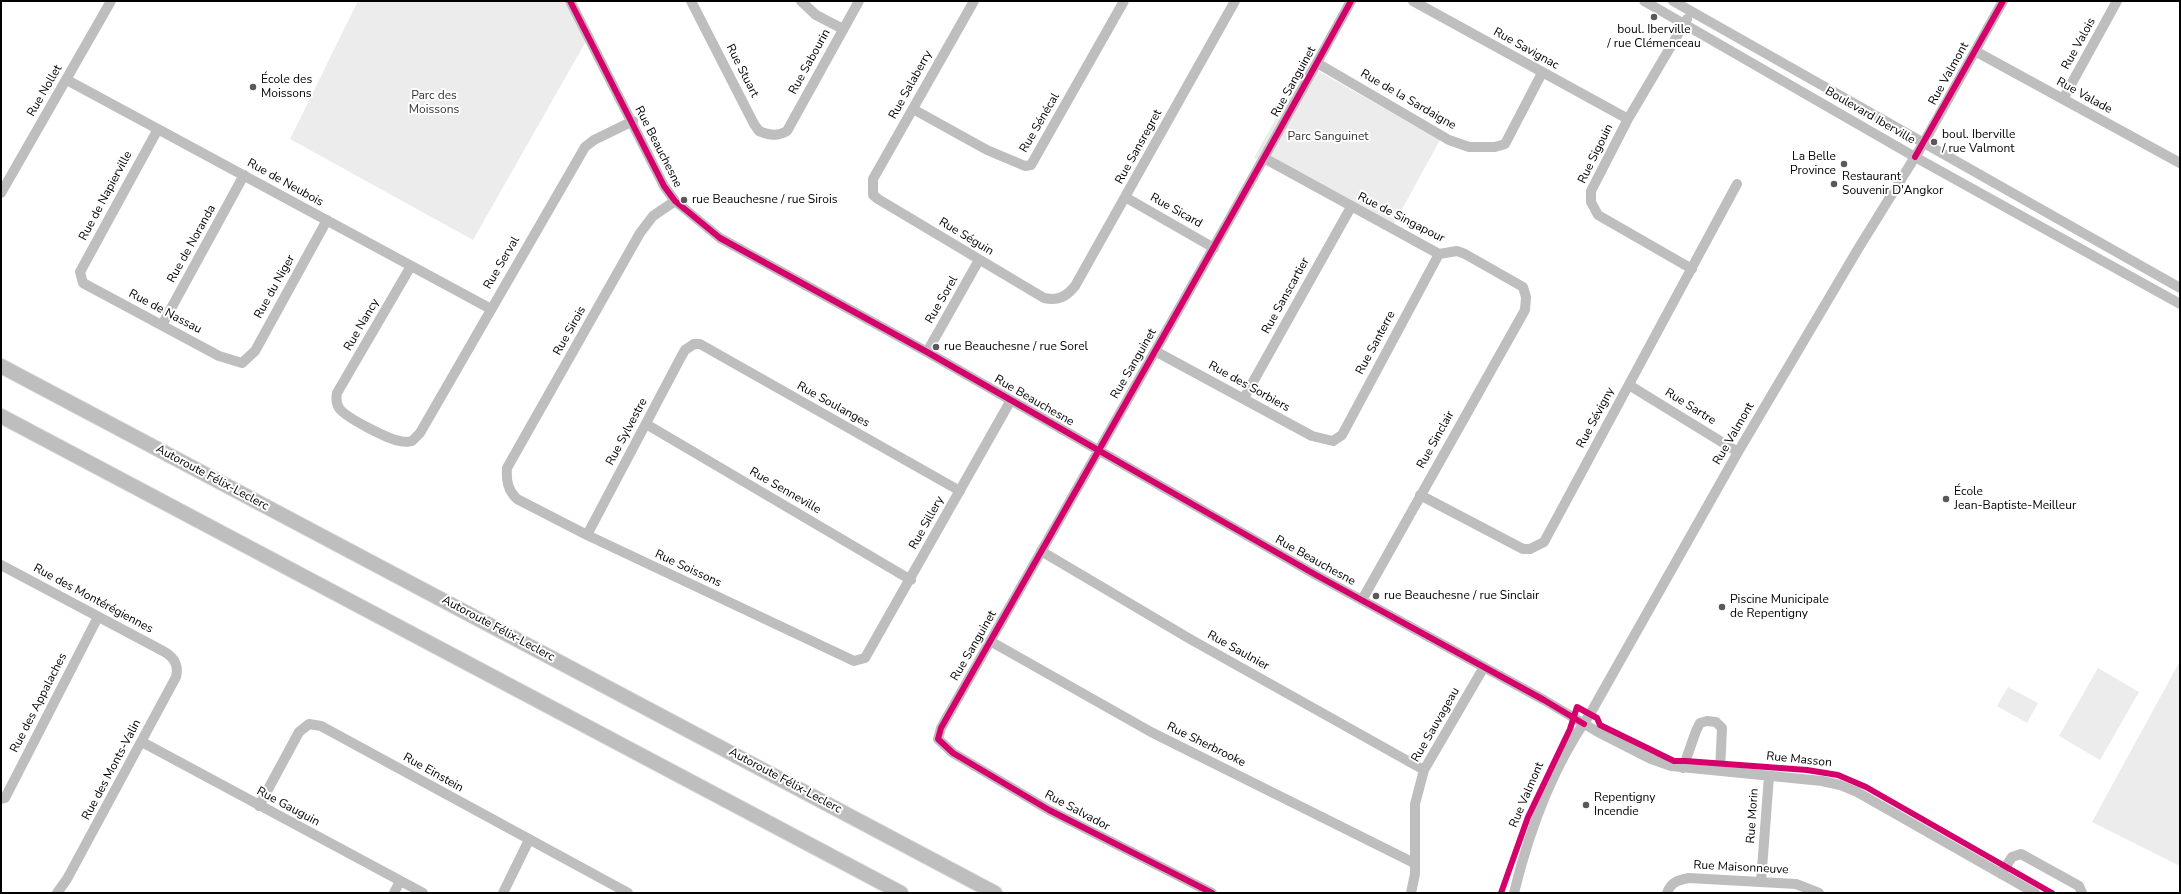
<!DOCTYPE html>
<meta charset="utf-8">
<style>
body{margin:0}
#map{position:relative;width:2181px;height:894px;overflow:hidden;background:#fff;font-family:"Nunito Sans",sans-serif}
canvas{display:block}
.frame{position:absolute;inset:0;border:2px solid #000;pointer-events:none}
</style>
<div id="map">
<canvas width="2181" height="894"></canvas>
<div class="frame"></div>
</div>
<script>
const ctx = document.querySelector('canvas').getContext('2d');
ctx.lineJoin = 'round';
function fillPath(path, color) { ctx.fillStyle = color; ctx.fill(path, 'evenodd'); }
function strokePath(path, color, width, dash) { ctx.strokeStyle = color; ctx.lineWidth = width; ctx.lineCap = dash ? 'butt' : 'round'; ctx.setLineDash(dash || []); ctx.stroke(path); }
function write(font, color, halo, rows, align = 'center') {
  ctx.font = font + ' "Nunito Sans",sans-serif'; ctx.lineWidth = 4; ctx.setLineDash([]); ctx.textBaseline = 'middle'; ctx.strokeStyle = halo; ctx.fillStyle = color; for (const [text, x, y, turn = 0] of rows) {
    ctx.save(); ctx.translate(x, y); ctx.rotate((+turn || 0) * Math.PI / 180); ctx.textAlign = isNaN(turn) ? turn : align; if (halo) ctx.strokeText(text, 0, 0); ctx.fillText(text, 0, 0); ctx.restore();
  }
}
const green = new Path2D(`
 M 358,1 L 570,1 L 589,36 L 473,240 L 290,139 Z
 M 1306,64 L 1440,140 L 1390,231 L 1254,158 Z
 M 2180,661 L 2180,866 L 2092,822 Z
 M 2098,668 L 2139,692 L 2100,760 L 2059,736 Z
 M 2008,687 L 2038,703 L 2027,723 L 1997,706 Z`);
const minor = new Path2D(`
 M 570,1 L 664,186 L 675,201 L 720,238 L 927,352 L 1316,575 L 1544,700 L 1598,732 L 1651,759 L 1671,766 L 1822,781 L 1840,785 L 1857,792 L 2035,893
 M 691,1 L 754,124 L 759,131 C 769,135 777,137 787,131 L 859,1
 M 801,1 L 816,15 L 843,29
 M 974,1 L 873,179 L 873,195 L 878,199 L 1044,298 C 1058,301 1066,297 1075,286 L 1235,1
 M 1413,1 L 1628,119
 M 1644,1 L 1915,157 L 2180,304
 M 1673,1 L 2180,288
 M 1687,19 L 1628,119 L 1591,191 L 1591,202 L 1598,215 L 1692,269
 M 1975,51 L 2180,163
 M 1317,63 L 1449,140 L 1469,147 L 1495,147 L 1505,144 L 1542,73
 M 67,80 L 491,309
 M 2063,99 L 2117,1
 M 913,109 L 987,150 L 1025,166 L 1031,165 L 1124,1
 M 158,129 L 80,272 L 83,283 L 219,356 L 242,363 L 255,351 L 327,220
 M 1264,158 L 1439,254 L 1457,251 L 1465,254 L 1523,287 L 1526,297 L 1525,310 L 1362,600
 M 1,193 L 111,1
 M 1125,197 L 1214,248
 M 675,201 L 653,216 L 640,233 L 507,468 C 506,481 508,490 517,499 L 587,535 L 854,661 L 865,658 L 1011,400
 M 411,266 L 337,393 C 336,398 336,403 339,408 C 346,418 388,439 400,441 C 404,442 408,442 412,441 L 420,433 L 585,147 L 594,140 L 633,121
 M 162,325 L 244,175
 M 1155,351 L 1312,436 L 1333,441 L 1342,435 L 1439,254
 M 927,352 L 979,260
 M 1629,385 L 1738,452
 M 1244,398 L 1351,207
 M 646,424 L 911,580
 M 1420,495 L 1523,549 L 1530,549 L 1544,542 L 1737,184
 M 587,535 L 681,357 L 685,350 L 694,344 L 700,344 L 960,491
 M 1041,551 L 1190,639 L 1424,770
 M 1,565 L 163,651 C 174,657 179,665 176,677 L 67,879 L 57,893
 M 990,641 L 1151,732 L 1414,863
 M 142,742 L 423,893
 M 1683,768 L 1696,731 L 1700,723 L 1707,721 L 1716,722 L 1722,728 L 1720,771
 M 1,799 L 5,798 L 98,617
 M 259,806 L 299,732 L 309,724 L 321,726 L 628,893
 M 2001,874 L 2012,857 L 2021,854 L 2079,886 L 2082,893
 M 1761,882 L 1769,776
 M 394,893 L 400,881
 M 503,893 L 529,840
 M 1212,893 L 1049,810 L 953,753 L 938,739 L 941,728 C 1078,486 1217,245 1351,1
 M 1411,893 L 1415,874 L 1415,804 L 1424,770 L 1484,667
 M 1514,893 C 1529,831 1553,766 1590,714 L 1738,452 L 1858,249 L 1923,144 L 2003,1
 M 1667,893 C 1671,882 1678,880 1689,878 L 1796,884 L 1819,893`);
const highway = new Path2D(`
 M 1,366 L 995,893
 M 1,416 L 901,893`);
const cycleway = new Path2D(`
 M 570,1 L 664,186 L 675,201 L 720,238 L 927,352 L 1316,575 L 1544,700 L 1584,724
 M 1915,157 L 2003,1
 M 1212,893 L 1049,810 L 953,753 L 938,739 L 941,728 C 1078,486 1217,245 1351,1
 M 1501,893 L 1528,817 L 1570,729 L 1577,707 L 1597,718 L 1600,725 L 1674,761 L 1686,761 L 1807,770 L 1838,775 L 1866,787 L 2052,893`);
const markers = [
 [1654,17,4,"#595959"],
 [253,87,4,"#595959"],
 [1934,142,4,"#595959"],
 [1844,164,4,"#595959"],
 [1834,184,4,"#595959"],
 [684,200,4,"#595959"],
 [936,347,4,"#595959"],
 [1946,499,4,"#595959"],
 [1376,596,4,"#595959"],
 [1722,607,4,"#595959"],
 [1586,805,4,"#595959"]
];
const poiNames = [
 ["boul. Iberville",1654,30,"center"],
 ["/ rue Clémenceau",1654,44,"center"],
 ["École des",261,80],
 ["Moissons",261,94],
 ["boul. Iberville",1942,135],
 ["/ rue Valmont",1942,149],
 ["La Belle",1836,157,"right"],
 ["Province",1836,171,"right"],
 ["Restaurant",1842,177],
 ["Souvenir D'Angkor",1842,191],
 ["rue Beauchesne / rue Sirois",692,200],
 ["rue Beauchesne / rue Sorel",944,347],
 ["École",1954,492],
 ["Jean-Baptiste-Meilleur",1954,506],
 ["rue Beauchesne / rue Sinclair",1384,596],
 ["Piscine Municipale",1730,600],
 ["de Repentigny",1730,614],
 ["Repentigny",1594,798],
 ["Incendie",1594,812]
];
const streetNames = [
 ["Rue Valois",2079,44,-61],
 ["Rue Savignac",1526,49,29],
 ["Rue Sabourin",810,62,-61],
 ["Rue Stuart",742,71,63],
 ["Rue Valmont",1949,74,-61],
 ["Rue Sanguinet",1294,82,-61],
 ["Rue Salaberry",911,85,-61],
 ["Rue Nollet",45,91,-60],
 ["Rue Valade",2084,96,29],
 ["Rue de la Sardaigne",1408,100,30],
 ["Boulevard Iberville",1870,116,30],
 ["Rue Sénécal",1040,123,-60],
 ["Rue Beauchesne",658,147,63],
 ["Rue Sansregret",1139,147,-61],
 ["Rue Sigouin",1596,154,-64],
 ["Rue de Neubois",285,183,29],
 ["Rue de Napierville",106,196,-62],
 ["Rue Sicard",1176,211,29],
 ["Rue de Singapour",1401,218,27],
 ["Rue Séguin",966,237,31],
 ["Rue de Noranda",192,244,-61],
 ["Rue Serval",502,263,-60],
 ["Rue du Niger",275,287,-61],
 ["Rue Sanscartier",1286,296,-61],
 ["Rue Sorel",942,300,-60],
 ["Rue de Nassau",165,312,28],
 ["Rue Nancy",362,325,-60],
 ["Rue Sirois",570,331,-61],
 ["Rue Santerre",1376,343,-62],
 ["Rue Sanguinet",1134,364,-60],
 ["Rue des Sorbiers",1249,387,29],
 ["Rue Beauchesne",1034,401,30],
 ["Rue Soulanges",833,405,29],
 ["Rue Sartre",1690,407,32],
 ["Rue Sévigny",1596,418,-62],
 ["Rue Sylvestre",627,432,-62],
 ["Rue Valmont",1734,434,-60],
 ["Rue Sinclair",1436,440,-61],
 ["Autoroute Félix-Leclerc",212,478,28],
 ["Rue Senneville",785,491,30],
 ["Rue Sillery",927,523,-61],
 ["Rue Beauchesne",1315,561,29],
 ["Rue Soissons",688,569,25],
 ["Rue des Montérégiennes",93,599,28],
 ["Autoroute Félix-Leclerc",498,629,28],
 ["Rue Sanguinet",974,646,-60],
 ["Rue Saulnier",1238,651,29],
 ["Rue des Appalaches",39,703,-63],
 ["Rue Sauvageau",1436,725,-60],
 ["Rue Sherbrooke",1206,745,26],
 ["Rue Masson",1799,760,6],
 ["Rue des Monts-Valin",112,770,-62],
 ["Rue Einstein",433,773,29],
 ["Autoroute Félix-Leclerc",785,781,28],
 ["Rue Valmont",1527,795,-67],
 ["Rue Gauguin",288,807,28],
 ["Rue Salvador",1077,811,28],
 ["Rue Morin",1753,816,-86],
 ["Rue Maisonneuve",1741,868,3]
];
const parkNames = [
 ["Parc des",434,96],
 ["Moissons",434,110],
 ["Parc Sanguinet",1328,137]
];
fillPath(green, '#ececec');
strokePath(highway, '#dbdbdb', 16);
strokePath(minor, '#bebebe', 10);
strokePath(highway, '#bebebe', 14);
strokePath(cycleway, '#d6006c', 6);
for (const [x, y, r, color] of markers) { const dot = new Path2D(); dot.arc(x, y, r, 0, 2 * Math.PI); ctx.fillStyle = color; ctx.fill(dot); strokePath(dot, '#fff', 1.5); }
write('12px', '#000', '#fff', poiNames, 'left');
write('12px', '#000', '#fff', streetNames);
write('12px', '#333', '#fff', parkNames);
</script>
